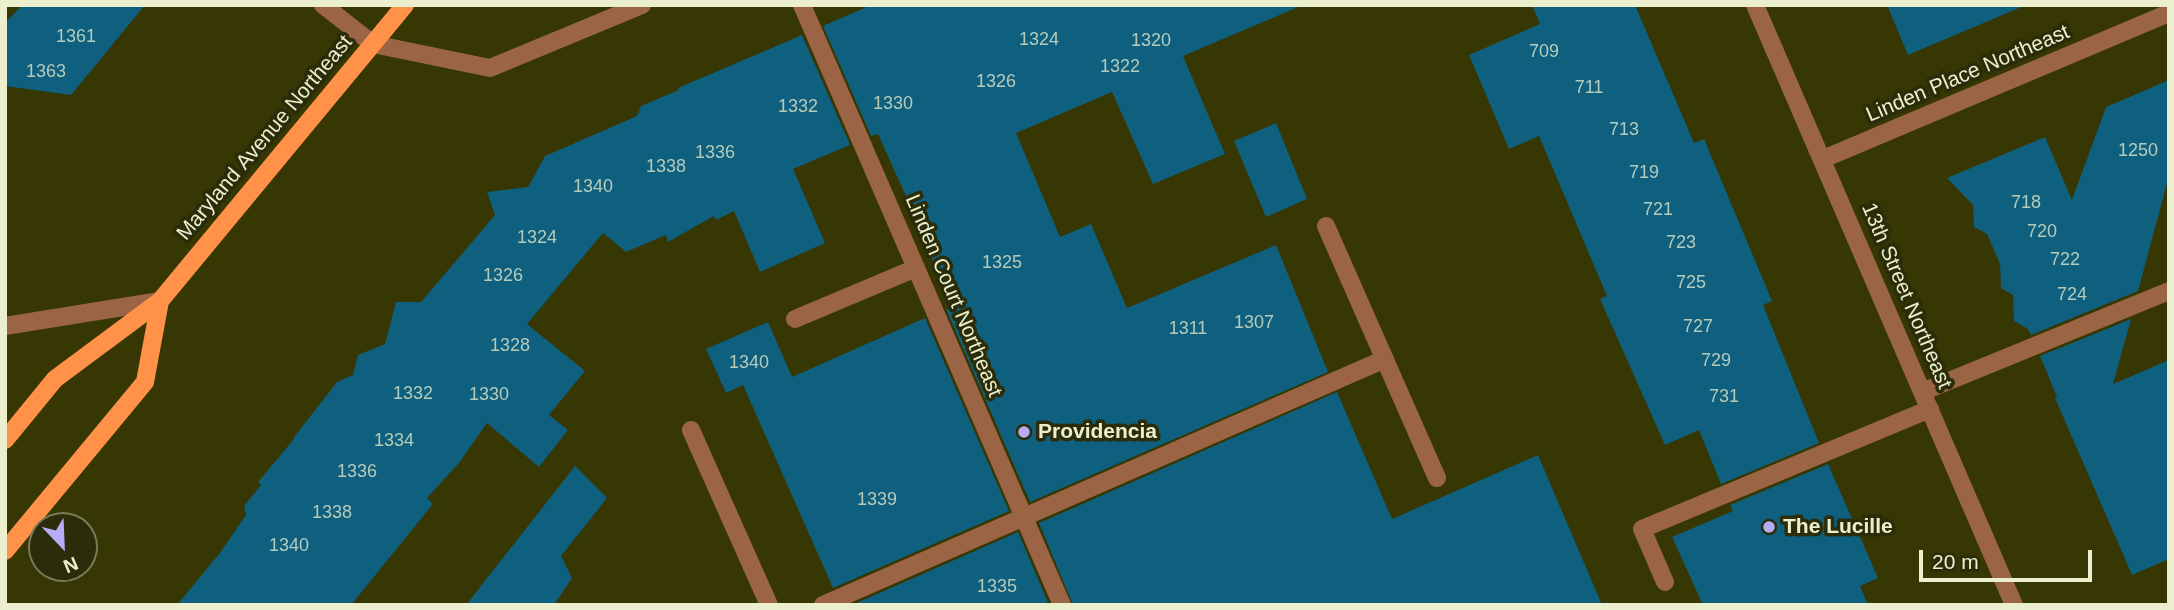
<!DOCTYPE html>
<style>
body{margin:0}
#map{position:relative;width:2174px;height:610px;overflow:hidden;background:#363702;font-family:Helvetica,sans-serif}
canvas{display:block}
.frame{position:absolute;inset:0;border:7px solid #ecefce;pointer-events:none}
.north{position:absolute;left:28px;top:512px;width:70px;height:70px;box-sizing:border-box;background:#2b2d0a;border:2px solid #787b58;border-radius:50%;rotate:157deg;font-size:19px;font-weight:700;line-height:28px;text-align:center;color:#ecefce}
.north::after{content:'';display:block;margin:auto;width:24px;height:32px;background:#b8abf7;clip-path:polygon(50% 0,100% 100%,50% 72%,0 100%)}
.scale{position:absolute;left:1919px;top:550px;width:173px;height:32px;box-sizing:border-box;border:4px solid #ecefce;border-top:0;padding-left:9px;font-size:21px;line-height:24px;white-space:nowrap;color:#ecefce;-webkit-text-stroke:5px #2b2d0a;paint-order:stroke}
</style>
<div id="map">
<canvas width="2174" height="610"></canvas>
<div class="frame"></div>
<div class="north">N</div>
<div class="scale">20 m</div>
</div>
<script>
const ctx = document.querySelector('canvas').getContext('2d');
ctx.lineJoin = 'round';
function fillPath(path, color) { ctx.fillStyle = color; ctx.fill(path, 'evenodd'); }
function strokePath(path, color, width, dash) { ctx.strokeStyle = color; ctx.lineWidth = width; ctx.lineCap = dash ? 'butt' : 'round'; ctx.setLineDash(dash || []); ctx.stroke(path); }
function write(font, color, halo, rows, align = 'center') {
  ctx.font = font + ' Helvetica,sans-serif'; ctx.lineWidth = 7; ctx.setLineDash([]); ctx.textBaseline = 'middle'; ctx.strokeStyle = halo; ctx.fillStyle = color; for (const [text, x, y, turn = 0] of rows) {
    ctx.save(); ctx.translate(x, y); ctx.rotate((+turn || 0) * Math.PI / 180); ctx.textAlign = isNaN(turn) ? turn : align; if (halo) ctx.strokeText(text, 0, 0); ctx.fillText(text, 0, 0); ctx.restore();
  }
}
const building = new Path2D(`
 M 22,5 L 145,5 L 71,95 L 5,86 L 5,23 Z
 M 871,5 L 1303,5 L 1183,56 L 1225,154 L 1153,184 L 1112,92 L 1016,133 L 1060,237 L 1091,224 L 1127,308 L 1276,245 L 1328,372 L 1030,502 L 946,309 L 950,307 L 918,223 L 878,134 L 871,136 L 823,26 Z
 M 1532,5 L 1635,5 L 1694,143 L 1704,139 L 1772,301 L 1763,305 L 1819,443 L 1721,484 L 1699,430 L 1665,445 L 1600,299 L 1607,296 L 1539,136 L 1509,149 L 1469,55 L 1540,24 Z
 M 1887,5 L 2026,5 L 1908,55 Z
 M 802,35 L 850,145 L 793,169 L 825,243 L 760,272 L 734,211 L 716,220 L 714,216 L 668,242 L 666,235 L 626,252 L 603,233 L 527,324 L 585,371 L 549,415 L 568,430 L 539,467 L 487,423 L 459,463 L 427,498 L 433,504 L 351,605 L 177,605 L 219,554 L 246,515 L 244,506 L 261,485 L 258,482 L 294,439 L 294,437 L 337,382 L 353,375 L 358,355 L 385,344 L 396,302 L 421,302 L 495,215 L 487,192 L 528,187 L 545,156 L 637,116 L 641,106 L 679,90 L 678,88 Z
 M 2169,80 L 2169,176 L 2138,291 L 2031,335 L 2028,329 L 2014,321 L 2013,295 L 2001,288 L 2000,264 L 1987,234 L 1974,227 L 1973,205 L 1947,178 L 2045,137 L 2072,200 L 2106,107 Z
 M 1276,123 L 1307,199 L 1266,217 L 1234,141 Z
 M 925,318 L 1009,511 L 833,588 L 743,385 L 726,393 L 706,349 L 768,322 L 792,377 Z
 M 2131,319 L 2113,384 L 2169,360 L 2169,559 L 2132,575 L 2055,398 L 2057,397 L 2040,356 Z
 M 1337,392 L 1392,519 L 1538,455 L 1602,605 L 1073,605 L 1039,523 Z
 M 1828,464 L 1878,578 L 1860,586 L 1868,605 L 1703,605 L 1672,537 L 1733,511 L 1730,505 Z
 M 575,466 L 607,498 L 561,556 L 572,578 L 554,605 L 466,605 Z
 M 1018,532 L 1049,605 L 852,605 Z`);
const minor = new Path2D(`
 M 323,5 L 373,44 L 490,68 L 642,5
 M 802,5 L 1062,605
 M 1755,5 L 2014,605
 M 1823,159 L 2169,13
 M 1326,226 L 1437,478
 M 795,319 L 916,268
 M 5,326 L 160,301
 M 1922,392 L 2169,291
 M 691,430 L 769,605
 M 1665,582 L 1642,529 L 1930,409
 M 823,605 L 1385,359`);
const major = new Path2D(`
 M 5,440 L 55,379 L 160,301 L 405,5
 M 5,551 L 145,382 L 160,301`);
const markers = [
 [1024,432,7,"#b8abf7"],
 [1769,527,7,"#b8abf7"]
];
const numberNames = [
 ["1361",76,37],
 ["1324",1039,40],
 ["1320",1151,41],
 ["709",1544,52],
 ["1322",1120,67],
 ["1363",46,72],
 ["1326",996,82],
 ["711",1589,88],
 ["1330",893,104],
 ["1332",798,107],
 ["713",1624,130],
 ["1250",2138,151],
 ["1336",715,153],
 ["1338",666,167],
 ["719",1644,173],
 ["1340",593,187],
 ["718",2026,203],
 ["721",1658,210],
 ["720",2042,232],
 ["1324",537,238],
 ["723",1681,243],
 ["722",2065,260],
 ["1325",1002,263],
 ["1326",503,276],
 ["725",1691,283],
 ["724",2072,295],
 ["1307",1254,323],
 ["727",1698,327],
 ["1311",1188,329],
 ["1328",510,346],
 ["729",1716,361],
 ["1340",749,363],
 ["1332",413,394],
 ["1330",489,395],
 ["731",1724,397],
 ["1334",394,441],
 ["1336",357,472],
 ["1339",877,500],
 ["1338",332,513],
 ["1340",289,546],
 ["1335",997,587]
];
const streetNames = [
 ["Linden Place Northeast",1968,74,-23],
 ["Maryland Avenue Northeast",265,138,-50],
 ["Linden Court Northeast",953,296,67],
 ["13th Street Northeast",1906,296,67]
];
const poiNames = [
 ["Providencia",1038,432],
 ["The Lucille",1783,527]
];
fillPath(building, '#0f5f7f');
strokePath(minor, '#9b6545', 18);
strokePath(major, '#ff9149', 18);
for (const [x, y, r, color] of markers) { const dot = new Path2D(); dot.arc(x, y, r, 0, 2 * Math.PI); ctx.fillStyle = color; ctx.fill(dot); strokePath(dot, '#2b2d0a', 2.5); }
write('18px', '#b5cbba', null, numberNames);
write('21px', '#ecefce', '#2b2d0a', streetNames);
write('bold 21px', '#ecefce', '#2b2d0a', poiNames, 'left');
</script>
